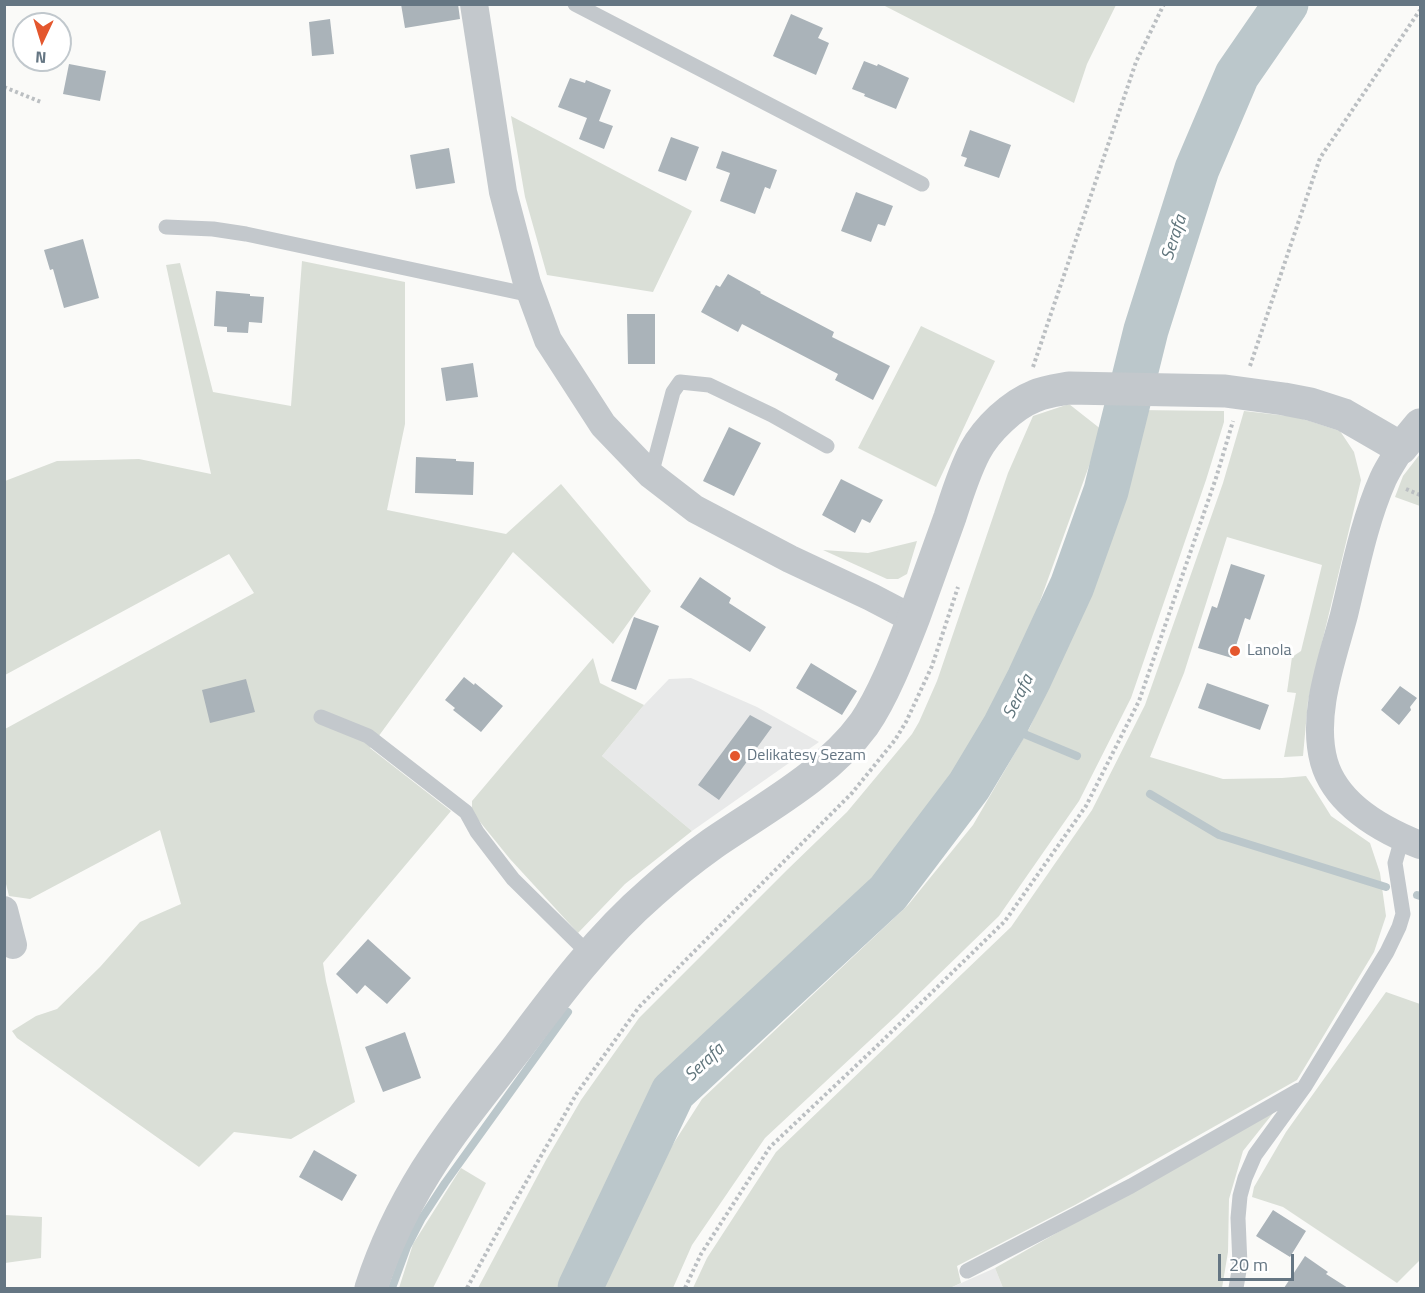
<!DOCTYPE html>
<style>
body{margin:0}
#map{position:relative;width:1425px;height:1293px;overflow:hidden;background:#fafaf8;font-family:"Titillium Web",sans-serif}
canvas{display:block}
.frame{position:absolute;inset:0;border:6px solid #657683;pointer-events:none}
.north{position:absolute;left:12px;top:12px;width:60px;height:60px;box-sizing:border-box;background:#fff;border:2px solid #c1c8cd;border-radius:50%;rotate:184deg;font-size:16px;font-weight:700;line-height:24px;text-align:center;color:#657683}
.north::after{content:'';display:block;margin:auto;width:21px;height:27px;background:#e4572e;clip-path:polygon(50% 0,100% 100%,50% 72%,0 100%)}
.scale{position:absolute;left:1218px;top:1254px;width:76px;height:27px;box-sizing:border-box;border:3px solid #657683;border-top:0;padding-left:8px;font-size:18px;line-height:21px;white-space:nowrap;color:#657683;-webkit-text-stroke:4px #fff;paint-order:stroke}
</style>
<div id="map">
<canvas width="1425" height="1293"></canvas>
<div class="frame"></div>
<div class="north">N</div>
<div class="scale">20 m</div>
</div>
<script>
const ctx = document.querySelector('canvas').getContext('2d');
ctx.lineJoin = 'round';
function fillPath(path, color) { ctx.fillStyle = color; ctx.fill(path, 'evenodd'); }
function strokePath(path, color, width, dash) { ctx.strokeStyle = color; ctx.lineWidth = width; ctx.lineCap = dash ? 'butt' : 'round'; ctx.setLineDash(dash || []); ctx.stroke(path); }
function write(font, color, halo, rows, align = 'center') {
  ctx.font = font + ' "Titillium Web",sans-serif'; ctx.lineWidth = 6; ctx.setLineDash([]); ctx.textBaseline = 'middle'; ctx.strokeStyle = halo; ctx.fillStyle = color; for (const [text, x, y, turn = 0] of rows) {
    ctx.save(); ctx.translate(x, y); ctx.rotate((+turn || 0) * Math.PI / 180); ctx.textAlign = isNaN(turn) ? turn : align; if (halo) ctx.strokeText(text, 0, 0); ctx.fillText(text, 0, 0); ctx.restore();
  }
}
const built = new Path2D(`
 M 691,678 L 757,707 L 819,742 L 692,831 L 602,756 L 644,705 L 669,679 Z
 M 995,1268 L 1003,1288 L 950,1288 Z`);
const green = new Path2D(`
 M 883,5 L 1116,5 L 1087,64 L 1074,103 Z
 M 511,116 L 692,211 L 653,292 L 547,275 L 525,197 Z
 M 302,261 L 405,282 L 405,424 L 387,510 L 506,534 L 561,484 L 651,591 L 613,644 L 513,552 L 370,748 L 451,811 L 323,963 L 326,981 L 355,1102 L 291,1139 L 234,1132 L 199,1167 L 17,1038 L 12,1031 L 36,1016 L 57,1009 L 100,967 L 140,922 L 181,904 L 160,830 L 30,899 L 9,896 L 4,876 L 5,729 L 254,593 L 229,554 L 5,675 L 5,481 L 57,461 L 139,459 L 211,474 L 166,265 L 180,263 L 213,392 L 291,406 Z
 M 921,326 L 995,361 L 936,487 L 858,448 Z
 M 1069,404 L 1102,430 L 1014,673 L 941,794 L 866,899 L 649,1094 L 557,1288 L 478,1288 L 546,1160 L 581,1100 L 639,1018 L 788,869 L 847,812 L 912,734 L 919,722 L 937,681 L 1008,473 L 1033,416 Z
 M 1137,410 L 1224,411 L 1224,422 L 1206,480 L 1131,698 L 1079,801 L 999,916 L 897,1015 L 765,1138 L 692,1245 L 673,1288 L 598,1288 L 659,1166 L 702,1099 L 908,905 L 973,825 L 1030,727 L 1105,554 Z
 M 1244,411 L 1297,417 L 1340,431 L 1354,452 L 1361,480 L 1308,701 L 1303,756 L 1284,757 L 1296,693 L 1287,692 L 1292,657 L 1301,651 L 1322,565 L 1227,537 L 1184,673 L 1150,757 L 1223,779 L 1282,778 L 1306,776 L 1331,816 L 1370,843 L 1380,873 L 1386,916 L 1374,952 L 1297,1080 L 1075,1205 L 957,1266 L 961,1283 L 950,1288 L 693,1288 L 707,1258 L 776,1152 L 1011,927 L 1092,810 L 1145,705 L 1223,483 Z
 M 1420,454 L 1420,506 L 1395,497 L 1403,476 Z
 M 917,541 L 907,574 L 898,579 L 887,579 L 823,550 L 868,553 Z
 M 593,658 L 600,683 L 644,705 L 602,756 L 692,831 L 625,884 L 578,933 L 510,859 L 472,812 L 472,801 Z
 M 1386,992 L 1420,1004 L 1420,1260 L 1397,1283 L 1283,1207 L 1252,1197 L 1254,1187 L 1286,1132 Z
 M 1278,1107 L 1243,1151 L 1229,1199 L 1228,1252 L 1222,1288 L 1003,1288 L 995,1268 Z
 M 461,1168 L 486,1183 L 433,1288 L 399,1288 L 413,1244 Z
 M 5,1215 L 42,1217 L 41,1258 L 5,1263 Z`);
const stream = new Path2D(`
 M 1005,726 L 1077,756
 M 1150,794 L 1219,835 L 1386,887
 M 1417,895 L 1420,896
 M 392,1288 L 407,1247 L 422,1218 L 445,1183 L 568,1012`);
const river = new Path2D(`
 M 580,1288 L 673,1092 L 888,893 L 969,786 L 1005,726 L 1029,679 L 1072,586 L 1106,491 L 1146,330 L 1197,169 L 1237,75 L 1286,4`);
const building = new Path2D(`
 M 401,4 L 458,4 L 460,19 L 405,28 Z
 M 791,14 L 823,28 L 818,38 L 829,43 L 816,75 L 773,56 Z
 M 330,19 L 334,54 L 312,56 L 309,22 Z
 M 864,61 L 877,66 L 878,64 L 909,78 L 896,109 L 864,96 L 865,94 L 852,89 Z
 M 69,64 L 106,71 L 100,101 L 63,94 Z
 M 570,78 L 585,83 L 586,80 L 611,90 L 599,121 L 613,126 L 604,149 L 579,139 L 587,118 L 558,107 Z
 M 970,130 L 1011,145 L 999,178 L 964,166 L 967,158 L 961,156 Z
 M 671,137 L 699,147 L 686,181 L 658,171 Z
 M 449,148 L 455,183 L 416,189 L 410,155 Z
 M 722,151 L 777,170 L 770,189 L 765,187 L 755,214 L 720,201 L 730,173 L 716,168 Z
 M 856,192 L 893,206 L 885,226 L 878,224 L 871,242 L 841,231 Z
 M 83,239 L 99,298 L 64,308 L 53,269 L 50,270 L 44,250 Z
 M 728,274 L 761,292 L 760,293 L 834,332 L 832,337 L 890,366 L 873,400 L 835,380 L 838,374 L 742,324 L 738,332 L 701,312 L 716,285 L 720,287 Z
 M 216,291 L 250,294 L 250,296 L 264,297 L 262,323 L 249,322 L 248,333 L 227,332 L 227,327 L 214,326 Z
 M 627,314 L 655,314 L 655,364 L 628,364 Z
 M 473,363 L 478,397 L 446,401 L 441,368 Z
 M 729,427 L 761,443 L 734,496 L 703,481 Z
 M 416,457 L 456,459 L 456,461 L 474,462 L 473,495 L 415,493 Z
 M 841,479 L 883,500 L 870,523 L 862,519 L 855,533 L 822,515 Z
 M 1231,564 L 1265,575 L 1250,620 L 1245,618 L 1232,658 L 1198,648 L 1212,606 L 1217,608 Z
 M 700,577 L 731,598 L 729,603 L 766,627 L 750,652 L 680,607 Z
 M 634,617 L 659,626 L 636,690 L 611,681 Z
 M 811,663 L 857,691 L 842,715 L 796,688 Z
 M 464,677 L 474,685 L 475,683 L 503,706 L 481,732 L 453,710 L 455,708 L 445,700 Z
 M 246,679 L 255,712 L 210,723 L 202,690 Z
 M 1207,683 L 1269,705 L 1260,730 L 1198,708 Z
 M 1400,686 L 1417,698 L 1410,707 L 1411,710 L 1399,725 L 1381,710 Z
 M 750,715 L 772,727 L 719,800 L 698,785 Z
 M 368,939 L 411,978 L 387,1004 L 365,985 L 357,994 L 336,974 Z
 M 405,1032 L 421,1078 L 383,1092 L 365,1047 Z
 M 314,1150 L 357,1175 L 342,1201 L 299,1177 Z
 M 1273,1210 L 1306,1231 L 1290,1257 L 1256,1236 Z
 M 1305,1256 L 1328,1272 L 1326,1274 L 1348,1288 L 1284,1288 Z`);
const path = new Path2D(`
 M 4,87 L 41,102
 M 1250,366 L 1320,158 L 1420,10
 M 1033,367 L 1136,62 L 1164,4
 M 1406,489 L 1420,495
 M 467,1288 L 501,1226 L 577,1093 L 639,1007 L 852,793 L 895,740 L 906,722 L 932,666 L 958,587
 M 685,1288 L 701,1254 L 770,1147 L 879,1044 L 1005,921 L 1086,806 L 1139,701 L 1216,478 L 1233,421`);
const service = new Path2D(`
 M 575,4 L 922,184
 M 166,227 L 213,229 L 246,234 L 531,295
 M 651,475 L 673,392 L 680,382 L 709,385 L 772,415 L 827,446
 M 321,717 L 368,736 L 466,812 L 477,832 L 513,879 L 590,955
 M 967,1271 L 1131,1186 L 1299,1090
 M 1236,1288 L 1240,1265 L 1238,1218 L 1240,1196 L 1245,1178 L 1255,1155 L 1305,1086 L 1387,952 L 1399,927 L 1403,914 L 1395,863 L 1402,838`);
const minor = new Path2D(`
 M 474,4 L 503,192 L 527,283 L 548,340 L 603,425 L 651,475 L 695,509 L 790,559 L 871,597 L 913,619
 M 1401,448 C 1395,458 1388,468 1383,479 C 1364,522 1355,570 1344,615 C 1332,660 1311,715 1324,762 C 1336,804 1382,830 1420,845
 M 4,910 L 13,945`);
const tertiary = new Path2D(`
 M 371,1288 C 384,1248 403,1208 426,1171 C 453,1128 486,1088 517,1048 C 558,993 600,937 652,892 C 671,875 691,859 712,844 C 763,809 827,775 864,724 C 884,695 901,650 914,617 C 926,584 938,550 950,517 C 957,495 964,472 975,451 C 987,429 1012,405 1035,396 C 1046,391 1058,390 1069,388 L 1225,391 L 1284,399 L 1310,404 L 1344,415 L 1401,448 L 1420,425`);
const markers = [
 [1235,651,6,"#e4572e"],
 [735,756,6,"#e4572e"]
];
const poiNames = [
 ["Lanola",1247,651],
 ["Delikatesy Sezam",747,756]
];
const waterNames = [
 ["Serafa",1175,238,-72],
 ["Serafa",1019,697,-64],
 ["Serafa",705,1063,-43]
];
fillPath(built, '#e8e9e9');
fillPath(green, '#dadfd7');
strokePath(stream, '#bbc7cb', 8);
strokePath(river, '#bbc7cb', 45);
fillPath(building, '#aab3b9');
strokePath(path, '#bbbfc2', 4, [3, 3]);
strokePath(service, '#c3c8cc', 15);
strokePath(minor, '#c3c8cc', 28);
strokePath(tertiary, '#c3c8cc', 33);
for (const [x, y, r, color] of markers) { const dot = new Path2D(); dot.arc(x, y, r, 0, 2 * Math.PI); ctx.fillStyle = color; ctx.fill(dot); strokePath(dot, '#fff', 2); }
write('16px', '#657683', '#fff', poiNames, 'left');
write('italic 18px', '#60757c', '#fff', waterNames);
</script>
